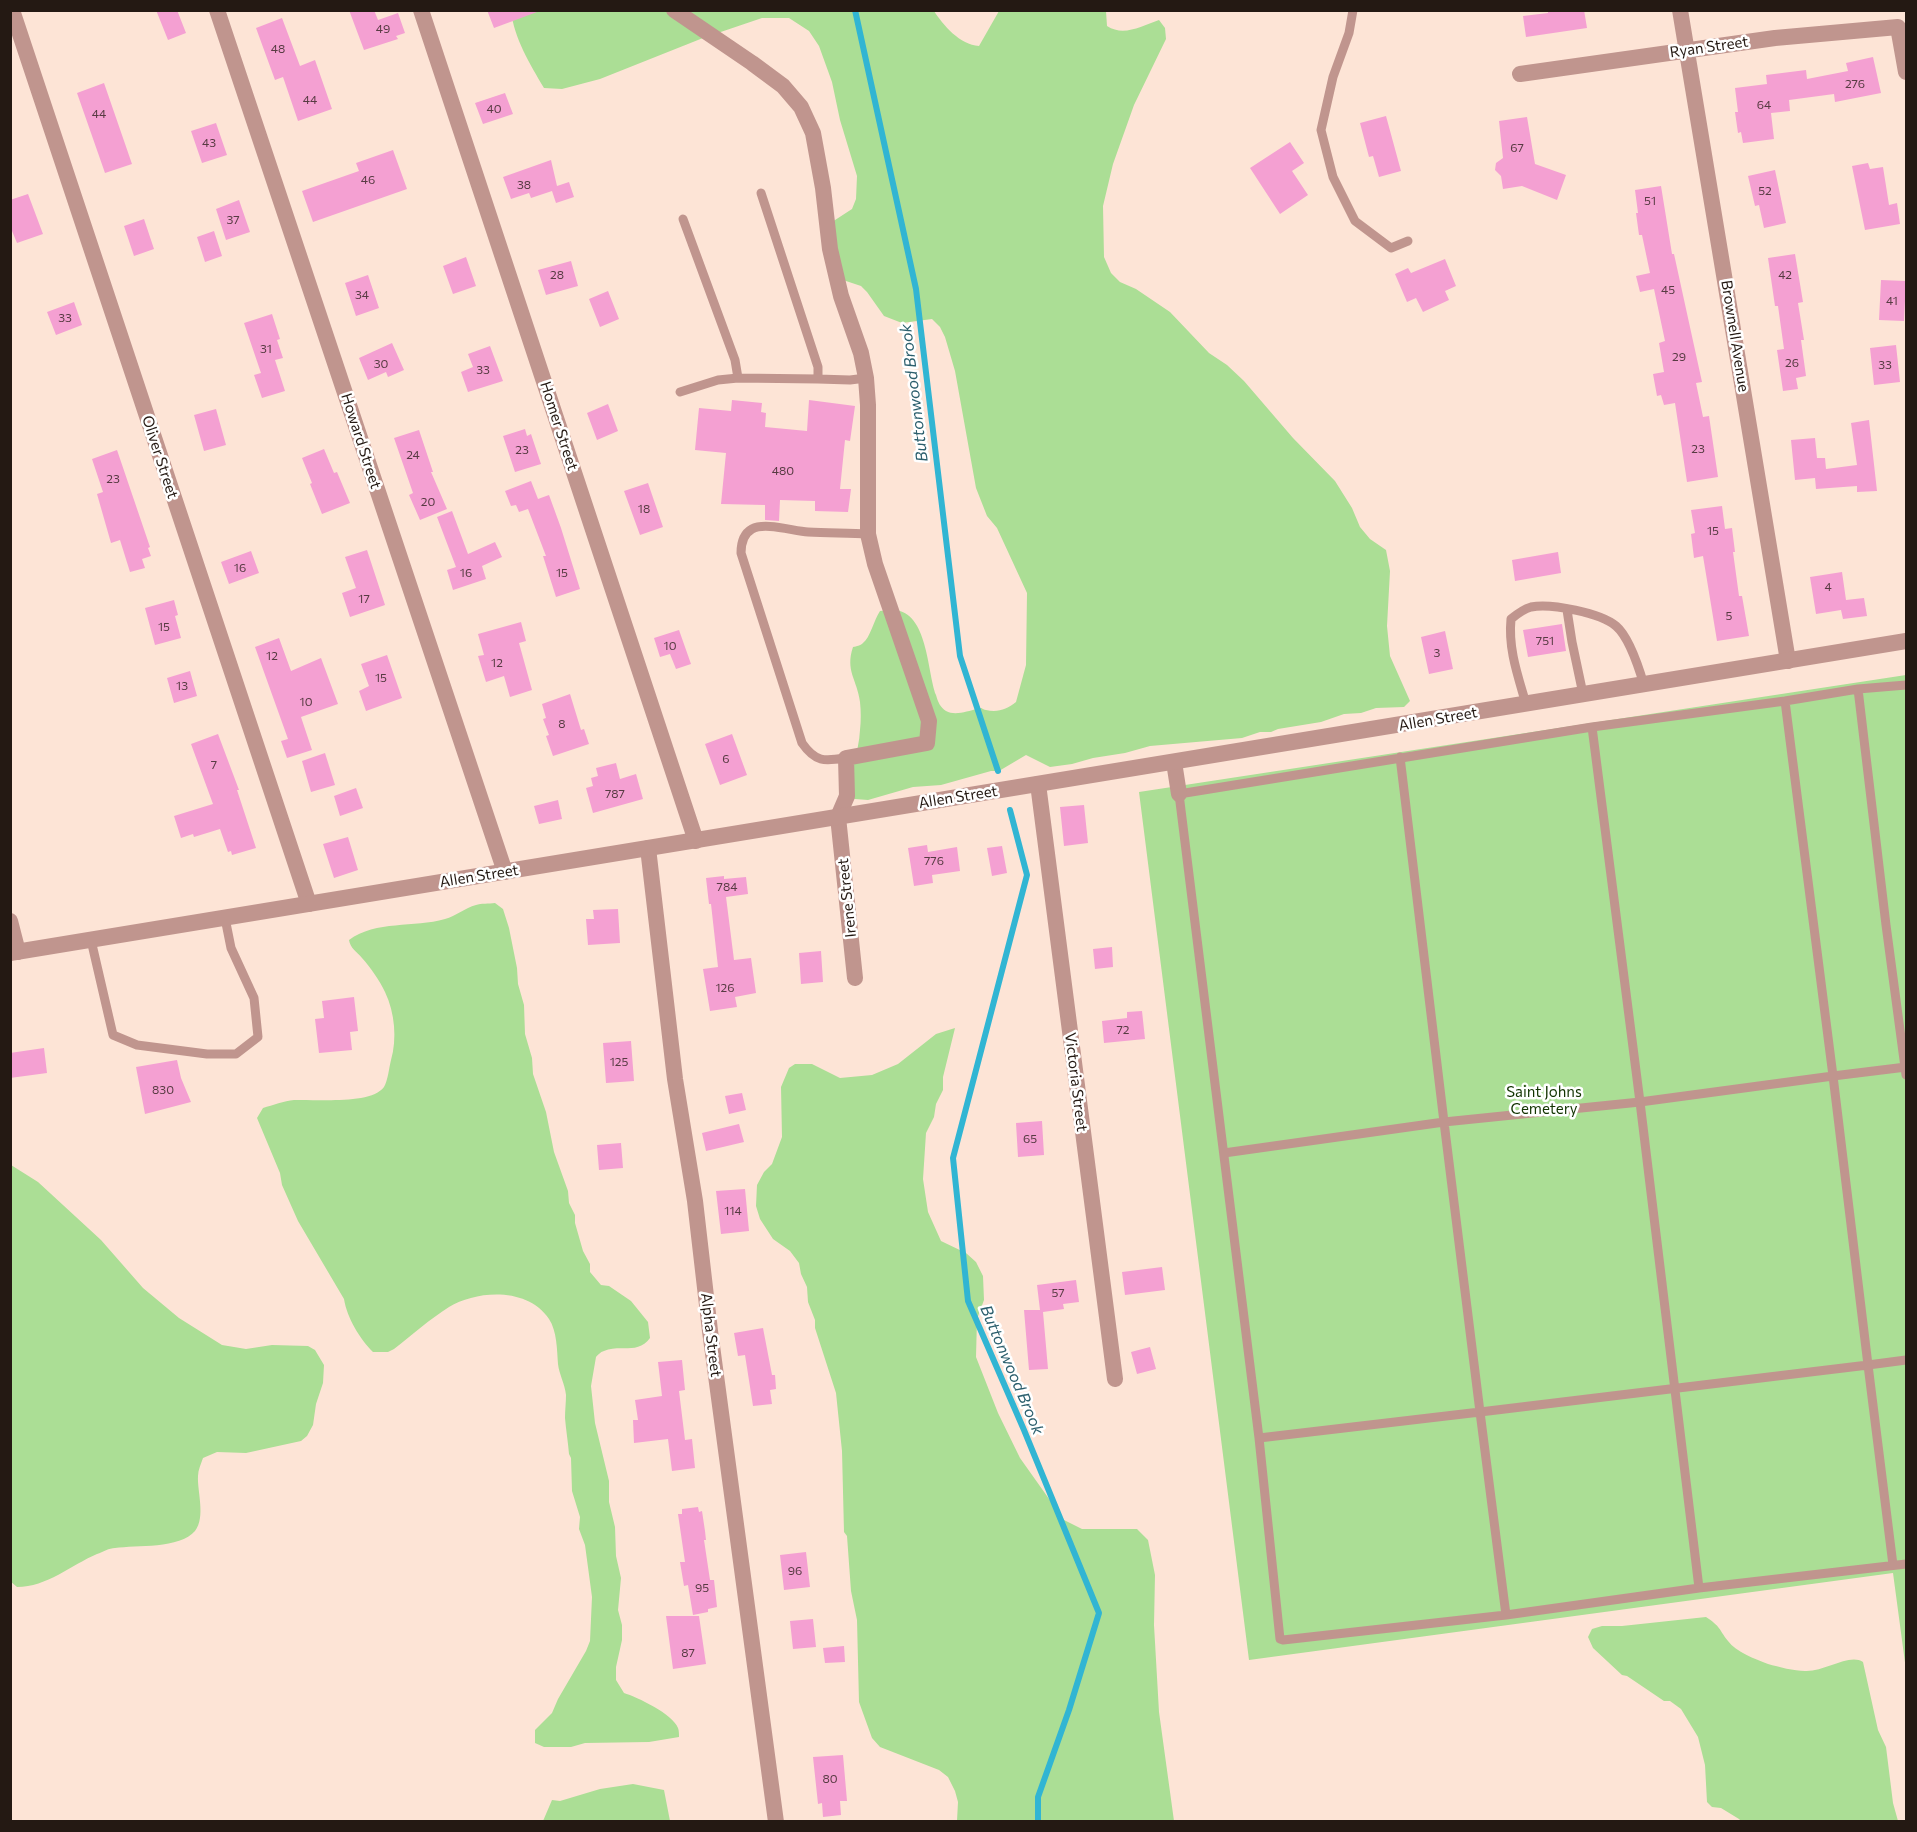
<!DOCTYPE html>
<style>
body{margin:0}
#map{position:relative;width:1917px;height:1832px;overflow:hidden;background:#fde4d6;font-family:Commissioner,sans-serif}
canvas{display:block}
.frame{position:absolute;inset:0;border:12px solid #241913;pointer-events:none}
</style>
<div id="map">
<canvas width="1917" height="1832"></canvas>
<div class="frame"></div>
</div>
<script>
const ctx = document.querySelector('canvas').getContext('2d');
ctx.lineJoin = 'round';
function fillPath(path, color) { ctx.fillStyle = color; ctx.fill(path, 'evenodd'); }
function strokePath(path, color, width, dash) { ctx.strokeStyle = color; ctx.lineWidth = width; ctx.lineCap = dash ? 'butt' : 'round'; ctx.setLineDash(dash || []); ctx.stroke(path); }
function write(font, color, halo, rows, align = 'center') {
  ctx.font = font + ' Commissioner,sans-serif'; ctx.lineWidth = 5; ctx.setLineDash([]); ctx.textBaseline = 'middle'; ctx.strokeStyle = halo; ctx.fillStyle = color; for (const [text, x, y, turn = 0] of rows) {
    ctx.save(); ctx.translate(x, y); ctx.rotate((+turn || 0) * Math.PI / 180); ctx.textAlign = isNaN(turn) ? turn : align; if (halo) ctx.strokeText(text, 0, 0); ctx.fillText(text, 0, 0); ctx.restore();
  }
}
const green = new Path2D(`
 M 511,11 L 934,11 C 943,25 960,45 979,46 L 999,11 L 1106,11 L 1107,26 C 1124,37 1141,26 1159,20 L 1165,28 L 1166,39 L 1134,105 L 1113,164 L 1103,206 L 1104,257 L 1111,273 L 1120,282 L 1136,289 L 1170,312 L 1209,353 L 1227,365 L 1244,381 L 1293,438 L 1335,481 L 1352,508 L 1360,527 L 1370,539 L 1386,550 L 1390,571 L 1387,626 L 1390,656 L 1410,701 L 1404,707 L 1376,708 L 1361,713 L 1344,714 L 1321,722 L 1278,729 L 1271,732 L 1260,732 L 1242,738 L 1150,746 L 1125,753 L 1093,758 L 1072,764 L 1050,767 L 1026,755 L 999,771 L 991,771 L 941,785 L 913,787 L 868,800 L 842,798 C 849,776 859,753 860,730 C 861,721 861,711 860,702 C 857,679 845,671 853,647 C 857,646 860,646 863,643 C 870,638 874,620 880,611 C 884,611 890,609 894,610 C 928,612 927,671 936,695 C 938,702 940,707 946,711 C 955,716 968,711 977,709 C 984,707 979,708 986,710 C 998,713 1007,709 1016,702 L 1026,665 L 1027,593 L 997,528 L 987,516 L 976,488 L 955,371 L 945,337 L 940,327 L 932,319 L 902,323 L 884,316 L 867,292 L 861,286 L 843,280 L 832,222 L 852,209 L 856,199 L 857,176 L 840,120 L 832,82 L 819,46 L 809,31 L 789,18 L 762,18 L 703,38 L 600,79 L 562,89 L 544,88 C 530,64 514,38 511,11 Z
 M 1906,675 L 1906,1670 L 1893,1573 L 1249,1660 L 1139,792 Z
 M 495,903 L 503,909 L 509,928 L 517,968 L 518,984 L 524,1005 L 525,1034 L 532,1058 L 533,1074 L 546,1112 L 554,1152 L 568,1191 L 569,1203 L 575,1215 L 575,1223 L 583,1251 L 590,1264 L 590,1272 L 601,1285 L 609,1286 L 631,1301 L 648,1322 L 650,1338 C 638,1355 619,1344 604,1351 C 600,1352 598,1355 596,1357 L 591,1386 L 595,1423 L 609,1481 L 609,1502 L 615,1527 L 616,1556 L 621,1578 L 618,1610 L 622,1625 L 622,1640 L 616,1667 L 616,1680 L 624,1693 C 637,1697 673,1714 678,1728 C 679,1730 679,1735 679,1737 L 649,1742 L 585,1743 L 571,1747 L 544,1747 L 535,1743 L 535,1730 L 552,1713 L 558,1699 L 586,1651 L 590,1641 L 592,1597 L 585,1545 L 579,1529 L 580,1517 L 572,1491 L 571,1458 L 569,1454 C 568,1442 566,1430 565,1418 C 565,1410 566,1402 566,1395 C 565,1384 559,1374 558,1364 C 557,1350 557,1331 549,1319 C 528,1287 477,1290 449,1307 C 430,1319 412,1335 394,1349 L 388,1352 L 373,1352 C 360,1339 347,1318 344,1299 L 298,1221 L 282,1185 L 280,1173 L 257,1118 L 263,1108 C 273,1105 284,1101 294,1100 C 315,1099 371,1105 384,1087 C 388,1080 389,1068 391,1060 C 397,1039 395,1013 385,992 C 380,981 370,967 362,958 C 357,952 350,948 349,940 C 376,920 414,928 445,919 C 456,916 465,908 476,905 C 481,903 489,904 495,903 Z
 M 955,1028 L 943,1077 L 943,1090 L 936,1104 L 934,1117 L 926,1133 L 923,1179 L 928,1212 L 941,1241 L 966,1253 L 976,1262 L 983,1276 L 984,1300 L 977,1319 L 976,1357 L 998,1413 L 1020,1458 L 1064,1520 L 1082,1529 L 1137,1529 L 1148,1540 L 1155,1575 L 1154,1625 L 1159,1712 L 1174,1821 L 957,1821 L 958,1802 L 955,1791 L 948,1777 L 939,1770 L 880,1747 L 872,1738 L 859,1702 L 857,1620 L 851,1591 L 847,1536 L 844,1532 L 842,1451 L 836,1393 L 815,1328 L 815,1320 L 808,1302 L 807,1287 L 801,1274 L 799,1263 L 790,1251 L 773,1239 L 760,1219 L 756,1206 L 757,1185 L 764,1172 L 772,1164 L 782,1137 L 781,1087 L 789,1068 L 795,1064 L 812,1064 L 840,1078 L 872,1075 L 898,1064 L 936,1034 Z
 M 11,1165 L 38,1182 L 101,1240 L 143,1288 L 179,1318 L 222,1345 L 246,1349 L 272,1345 L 308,1346 L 315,1350 L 324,1365 L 323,1383 L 316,1404 L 313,1425 L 307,1436 L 301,1441 L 246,1453 L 217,1452 L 203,1458 C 201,1464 198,1470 198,1476 C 197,1491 206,1517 195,1531 C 180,1549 136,1545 115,1548 C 109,1548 103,1552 97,1554 C 71,1565 47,1587 17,1587 L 10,1581 Z
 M 1706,1617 C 1721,1627 1718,1628 1728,1641 C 1736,1652 1755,1659 1768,1664 C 1779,1667 1794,1671 1805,1671 C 1825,1672 1849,1653 1863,1662 L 1878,1730 L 1886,1747 L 1893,1803 L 1898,1821 L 1741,1821 L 1739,1819 L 1721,1808 L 1712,1807 L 1707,1802 L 1705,1765 L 1698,1737 L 1681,1709 L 1670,1701 L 1664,1701 L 1627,1676 L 1622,1675 L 1593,1648 L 1588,1637 L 1592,1629 L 1602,1626 L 1622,1626 Z
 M 633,1784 L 664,1790 L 670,1821 L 543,1821 L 552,1800 L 560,1801 L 600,1789 Z`);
const stream = new Path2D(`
 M 855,10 L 916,289 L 960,656 L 998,771
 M 1010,810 L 1027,875 L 953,1158 L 968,1301 L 1024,1430 L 1099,1613 L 1069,1710 L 1038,1797 L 1038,1822`);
const building = new Path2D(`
 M 156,10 L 177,10 L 186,33 L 168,40 Z
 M 349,10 L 374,10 L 378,20 L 398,13 L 405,33 L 396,36 L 398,39 L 364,50 Z
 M 487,10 L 537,10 L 537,12 L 494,28 Z
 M 1548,10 L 1584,10 L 1587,28 L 1526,37 L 1523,16 L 1548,13 Z
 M 282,18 L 300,66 L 315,60 L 332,109 L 298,121 L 283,77 L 275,80 L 256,28 Z
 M 1873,57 L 1881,93 L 1835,102 L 1834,94 L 1789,100 L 1790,111 L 1771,113 L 1774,139 L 1743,143 L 1741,132 L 1738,133 L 1735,112 L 1738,112 L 1735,88 L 1767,84 L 1766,75 L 1806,70 L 1807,79 L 1848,71 L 1846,63 Z
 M 104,83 L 132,164 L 105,173 L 77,93 Z
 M 505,93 L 513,114 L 483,124 L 475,103 Z
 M 1386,116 L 1401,171 L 1379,177 L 1373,156 L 1369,157 L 1360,123 Z
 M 1527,117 L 1535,164 L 1566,175 L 1557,200 L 1522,186 L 1503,189 L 1501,176 L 1495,170 L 1496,163 L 1503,158 L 1499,121 Z
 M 216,123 L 227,155 L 202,163 L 191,131 Z
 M 1290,142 L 1304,163 L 1292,171 L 1308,195 L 1280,214 L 1250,168 Z
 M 393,150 L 407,189 L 313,222 L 302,191 L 359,171 L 356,163 Z
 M 551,160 L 557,186 L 569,182 L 574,197 L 556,203 L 552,191 L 531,198 L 529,193 L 511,199 L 503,177 Z
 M 1868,163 L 1870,169 L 1883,167 L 1889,205 L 1897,203 L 1900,224 L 1865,230 L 1852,166 Z
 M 1775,170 L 1786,223 L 1764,228 L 1759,205 L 1755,206 L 1748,176 Z
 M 1661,186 L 1672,254 L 1674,254 L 1702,382 L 1696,383 L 1703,417 L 1709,416 L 1718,477 L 1687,482 L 1675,403 L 1664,405 L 1661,395 L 1657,396 L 1653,374 L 1664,372 L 1659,343 L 1665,341 L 1654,289 L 1640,292 L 1636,276 L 1650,273 L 1642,235 L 1639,235 L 1636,213 L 1638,213 L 1635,190 Z
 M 28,194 L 43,234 L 17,243 L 10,226 L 10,200 Z
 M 239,200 L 250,232 L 226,240 L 216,209 Z
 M 144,219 L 154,249 L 134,256 L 124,226 Z
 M 214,231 L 222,256 L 205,262 L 197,237 Z
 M 1795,254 L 1803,302 L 1798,303 L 1804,340 L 1801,340 L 1806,376 L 1796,378 L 1798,389 L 1783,391 L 1777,350 L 1784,349 L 1778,306 L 1775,306 L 1768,258 Z
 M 466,257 L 476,286 L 453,294 L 443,266 Z
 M 1445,259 L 1456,286 L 1445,291 L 1449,300 L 1423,312 L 1416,298 L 1407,302 L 1395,274 L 1408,268 L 1411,273 Z
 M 571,261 L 578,286 L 546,295 L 538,270 Z
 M 368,275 L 379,308 L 356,316 L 345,283 Z
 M 1881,280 L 1906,281 L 1904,321 L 1879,320 Z
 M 608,291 L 619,319 L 600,327 L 589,299 Z
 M 74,302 L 82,325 L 56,335 L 47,312 Z
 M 272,314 L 280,339 L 277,340 L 283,358 L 275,360 L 285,391 L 262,398 L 254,375 L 261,373 L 244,323 Z
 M 392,343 L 404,370 L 388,377 L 386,372 L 368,380 L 359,358 Z
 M 1896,345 L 1900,382 L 1874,385 L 1870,348 Z
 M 490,346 L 503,381 L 468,392 L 461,372 L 473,367 L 468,354 Z
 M 732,400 L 762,403 L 761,412 L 766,413 L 765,427 L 807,431 L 809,400 L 855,406 L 850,441 L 845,440 L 840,489 L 851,489 L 848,512 L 815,511 L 815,501 L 780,500 L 779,521 L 765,520 L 765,505 L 721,504 L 726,453 L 695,450 L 699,408 L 731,411 Z
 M 608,404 L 618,431 L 597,440 L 587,413 Z
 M 216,409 L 226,445 L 204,451 L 194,415 Z
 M 1869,420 L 1877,491 L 1857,492 L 1857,486 L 1816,489 L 1815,478 L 1795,480 L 1791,440 L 1815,438 L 1817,458 L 1825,458 L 1826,469 L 1857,465 L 1851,423 Z
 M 525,429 L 527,436 L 531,434 L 541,464 L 515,472 L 503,436 Z
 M 419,430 L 433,472 L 431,472 L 447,509 L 420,520 L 409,495 L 413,493 L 394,438 Z
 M 324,449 L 334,473 L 337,472 L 350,503 L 322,514 L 310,484 L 312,483 L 302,458 Z
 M 117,450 L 150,547 L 148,548 L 151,556 L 142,559 L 145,568 L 130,572 L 120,540 L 111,543 L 97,494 L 103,492 L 92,459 Z
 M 531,481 L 538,499 L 549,495 L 561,528 L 580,589 L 556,597 L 543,556 L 546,556 L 528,509 L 519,512 L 516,505 L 511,506 L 505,491 Z
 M 648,483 L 663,527 L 640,535 L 624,491 Z
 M 1722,506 L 1725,529 L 1732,528 L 1735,552 L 1733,552 L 1739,596 L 1742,596 L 1749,636 L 1717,641 L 1703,556 L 1694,558 L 1691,534 L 1695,533 L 1691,510 Z
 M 452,511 L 468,554 L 495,542 L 502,557 L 482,566 L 486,579 L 453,590 L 447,570 L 456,567 L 437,517 Z
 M 367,550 L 385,605 L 350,617 L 342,593 L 356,588 L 345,557 Z
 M 251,551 L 259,573 L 229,584 L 221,562 Z
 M 1558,552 L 1561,573 L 1515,581 L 1512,560 Z
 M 1842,572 L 1846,600 L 1864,598 L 1867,616 L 1843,619 L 1841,610 L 1816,614 L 1810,577 Z
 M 174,600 L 178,615 L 175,616 L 181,638 L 155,645 L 145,608 Z
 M 521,622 L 526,641 L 519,643 L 532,690 L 510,697 L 504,676 L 486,682 L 478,656 L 484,655 L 478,634 Z
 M 1562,624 L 1566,651 L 1528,657 L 1523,630 Z
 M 679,630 L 691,664 L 676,669 L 670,654 L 660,657 L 654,638 Z
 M 1445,631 L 1453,669 L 1429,674 L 1421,637 Z
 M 279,638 L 291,671 L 321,658 L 338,704 L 301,717 L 312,750 L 287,758 L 281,741 L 288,739 L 255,647 Z
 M 387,655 L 402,698 L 366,711 L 359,691 L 369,686 L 361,664 Z
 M 190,671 L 197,696 L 174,703 L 167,678 Z
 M 570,694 L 581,730 L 584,729 L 589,744 L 553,756 L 546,736 L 549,735 L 543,719 L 546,718 L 542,704 Z
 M 218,734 L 239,790 L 237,790 L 256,848 L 232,855 L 231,851 L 228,852 L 220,829 L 194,837 L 193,834 L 181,838 L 174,816 L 213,804 L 191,744 Z
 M 732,734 L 747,775 L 720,785 L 705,744 Z
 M 325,753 L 335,785 L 311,792 L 302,761 Z
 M 616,763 L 620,779 L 636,774 L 643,799 L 593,813 L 586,788 L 593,786 L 591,778 L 598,776 L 596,768 Z
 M 356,788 L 363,808 L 340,816 L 334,796 Z
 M 558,800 L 562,819 L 539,824 L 534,806 Z
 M 1084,805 L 1088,843 L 1064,846 L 1060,807 Z
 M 348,837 L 358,870 L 334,878 L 323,844 Z
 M 927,845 L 928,852 L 957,847 L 960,871 L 932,875 L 933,883 L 914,886 L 908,848 Z
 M 1002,846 L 1007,873 L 992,876 L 987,848 Z
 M 724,876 L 724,879 L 746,877 L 748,894 L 726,897 L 734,960 L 751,958 L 756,993 L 735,997 L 737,1007 L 710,1011 L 703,969 L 718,967 L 711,904 L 709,904 L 706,878 Z
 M 618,909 L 620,943 L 588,945 L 586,919 L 594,919 L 593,910 Z
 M 1112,947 L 1113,967 L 1095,969 L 1093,949 Z
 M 821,951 L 823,982 L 801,984 L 799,953 Z
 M 354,997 L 358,1031 L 350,1032 L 352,1050 L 319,1053 L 315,1019 L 324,1018 L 322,1001 Z
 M 1142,1011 L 1145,1039 L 1104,1043 L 1102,1021 L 1127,1018 L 1127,1012 Z
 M 631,1041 L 634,1081 L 606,1083 L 603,1043 Z
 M 44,1048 L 47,1073 L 10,1078 L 10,1053 Z
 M 177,1060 L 181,1078 L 191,1102 L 145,1114 L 136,1067 Z
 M 742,1093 L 746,1110 L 729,1114 L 725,1096 Z
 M 1042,1121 L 1044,1155 L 1018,1157 L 1016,1123 Z
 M 739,1124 L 744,1142 L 706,1151 L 702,1133 Z
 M 621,1143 L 623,1168 L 599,1170 L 597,1145 Z
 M 745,1189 L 749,1231 L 721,1234 L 716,1191 Z
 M 1162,1267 L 1165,1290 L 1125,1295 L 1122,1272 Z
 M 1076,1280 L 1079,1302 L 1063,1304 L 1064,1309 L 1043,1312 L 1048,1369 L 1029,1370 L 1024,1310 L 1040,1310 L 1037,1285 Z
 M 763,1328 L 772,1375 L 775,1375 L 776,1389 L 770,1390 L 772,1404 L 753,1406 L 745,1355 L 738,1356 L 734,1333 Z
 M 1150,1347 L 1156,1369 L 1137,1374 L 1131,1352 Z
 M 682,1360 L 685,1390 L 679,1391 L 685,1440 L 692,1439 L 695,1468 L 672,1471 L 668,1439 L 634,1443 L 633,1420 L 638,1420 L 635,1400 L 662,1396 L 658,1362 Z
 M 698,1507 L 699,1512 L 702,1511 L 705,1531 L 706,1540 L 704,1540 L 710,1580 L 714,1580 L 717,1607 L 708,1609 L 708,1612 L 693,1615 L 688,1585 L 684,1586 L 680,1562 L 685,1562 L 678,1514 L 682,1514 L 682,1509 Z
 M 806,1552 L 810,1587 L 784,1590 L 780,1555 Z
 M 666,1616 L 699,1616 L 706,1664 L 673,1669 Z
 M 813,1619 L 816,1647 L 793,1649 L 790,1621 Z
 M 844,1646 L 845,1662 L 825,1663 L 823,1648 Z
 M 843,1755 L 847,1801 L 840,1801 L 841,1815 L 823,1817 L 822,1803 L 818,1804 L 813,1757 Z`);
const service = new Path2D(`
 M 1353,10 L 1349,33 L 1333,77 L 1321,130 L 1333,177 L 1355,221 L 1391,248 L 1408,241
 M 761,193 L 818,367 L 818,379 L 850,380 L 866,378
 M 683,219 L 735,360 L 738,378
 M 680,392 L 718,380 L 738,378 L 818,379
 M 1567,610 L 1572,642 L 1583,694
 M 1858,689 L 1906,685
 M 1785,701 L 1833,1076 L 1906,1067
 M 1526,704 C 1518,676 1508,649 1511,619 C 1517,614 1524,609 1531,607 C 1551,603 1601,613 1616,626 C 1629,637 1639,668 1644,685
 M 1400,757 L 1444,1122 L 1640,1102 L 1592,727
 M 846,758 C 825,761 816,763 802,743 L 741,553 C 741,543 743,534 752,529 C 765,522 793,531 808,532 C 828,533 848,533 868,534
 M 91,940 L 113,1035 L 137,1045 L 207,1054 L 236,1054 L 258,1037 L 254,998 L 231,948 L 225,918
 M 1906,1075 L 1886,925 L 1858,689 L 1785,701 L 1592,727 L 1179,794 L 1259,1438 L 1280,1639 L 1283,1640 L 1506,1615 L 1699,1588 L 1906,1564
 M 1224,1153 L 1444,1122 L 1480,1412 L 1259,1438
 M 1699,1588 L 1640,1102 L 1833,1076 L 1868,1365 L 1906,1360
 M 1506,1615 L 1480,1412 L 1868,1365 L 1893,1565`);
const minor = new Path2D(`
 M 12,10 L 309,904
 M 217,10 L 505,872
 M 421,10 L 696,841
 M 674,10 L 752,63 L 783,86 L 801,107 L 813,133 L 823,188 L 830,249 L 841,296 L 861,353 L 866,378 L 868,405 L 868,534 L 875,564 L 929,721 L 927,743 L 846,758 L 847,796 L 838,817 L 855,978
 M 1680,10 L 1788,661
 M 1520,74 L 1775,38 L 1898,27 L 1906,72
 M 1174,762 L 1179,794
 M 1038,784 L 1115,1379
 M 648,848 L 675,1079 L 695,1201 L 710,1331 L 776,1822
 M 10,921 L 18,952`);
const tertiary = new Path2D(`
 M 10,953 L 1906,641`);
const numberNames = [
 ["49",383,29],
 ["48",278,49],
 ["276",1855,84],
 ["44",310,100],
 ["64",1764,105],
 ["40",494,109],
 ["44",99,114],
 ["43",209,143],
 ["67",1517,148],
 ["46",368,180],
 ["38",524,185],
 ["52",1765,191],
 ["51",1650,201],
 ["37",233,220],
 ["28",557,275],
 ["42",1785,275],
 ["45",1668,290],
 ["34",362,295],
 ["41",1892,301],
 ["33",65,318],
 ["31",266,349],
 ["29",1679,357],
 ["26",1792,363],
 ["30",381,364],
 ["33",1885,365],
 ["33",483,370],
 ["23",1698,449],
 ["23",522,450],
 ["24",413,455],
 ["480",783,471],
 ["23",113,479],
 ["20",428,502],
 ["18",644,509],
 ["15",1713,531],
 ["16",240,568],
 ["16",466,573],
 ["15",562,573],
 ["4",1828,587],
 ["17",364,599],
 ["5",1729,616],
 ["15",164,627],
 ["751",1545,641],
 ["10",670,646],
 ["3",1437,653],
 ["12",272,656],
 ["12",497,663],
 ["15",381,678],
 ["13",182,686],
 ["10",306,702],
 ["8",562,724],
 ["6",726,759],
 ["7",214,765],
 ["787",615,794],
 ["776",934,861],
 ["784",727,887],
 ["126",725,988],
 ["72",1123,1030],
 ["125",619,1062],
 ["830",163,1090],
 ["65",1030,1139],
 ["114",733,1211],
 ["57",1058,1293],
 ["96",795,1571],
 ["95",702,1588],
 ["87",688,1653],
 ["80",830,1779]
];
const streetNames = [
 ["Ryan Street",1709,47,-8],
 ["Brownell Avenue",1735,336,81],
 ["Homer Street",559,426,72],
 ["Howard Street",361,441,72],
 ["Oliver Street",160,457,72],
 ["Allen Street",1438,719,-10],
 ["Allen Street",958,797,-9],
 ["Allen Street",479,876,-9],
 ["Irene Street",847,898,-96],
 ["Victoria Street",1076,1082,83],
 ["Alpha Street",711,1335,83]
];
const parkNames = [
 ["Saint Johns",1544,1092],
 ["Cemetery",1544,1109]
];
const waterNames = [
 ["Buttonwood Brook",914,393,-97],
 ["Buttonwood Brook",1012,1370,67]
];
fillPath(green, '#abde95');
strokePath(stream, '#31b5d3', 6);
fillPath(building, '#f4a0d2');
strokePath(service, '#c0958e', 9);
strokePath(minor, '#c0958e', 16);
strokePath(tertiary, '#c0958e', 16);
write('12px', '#583b43', null, numberNames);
write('15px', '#241913', '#fff', streetNames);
write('15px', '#123300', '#fff', parkNames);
write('italic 16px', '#2c5f6d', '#fff', waterNames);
</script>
